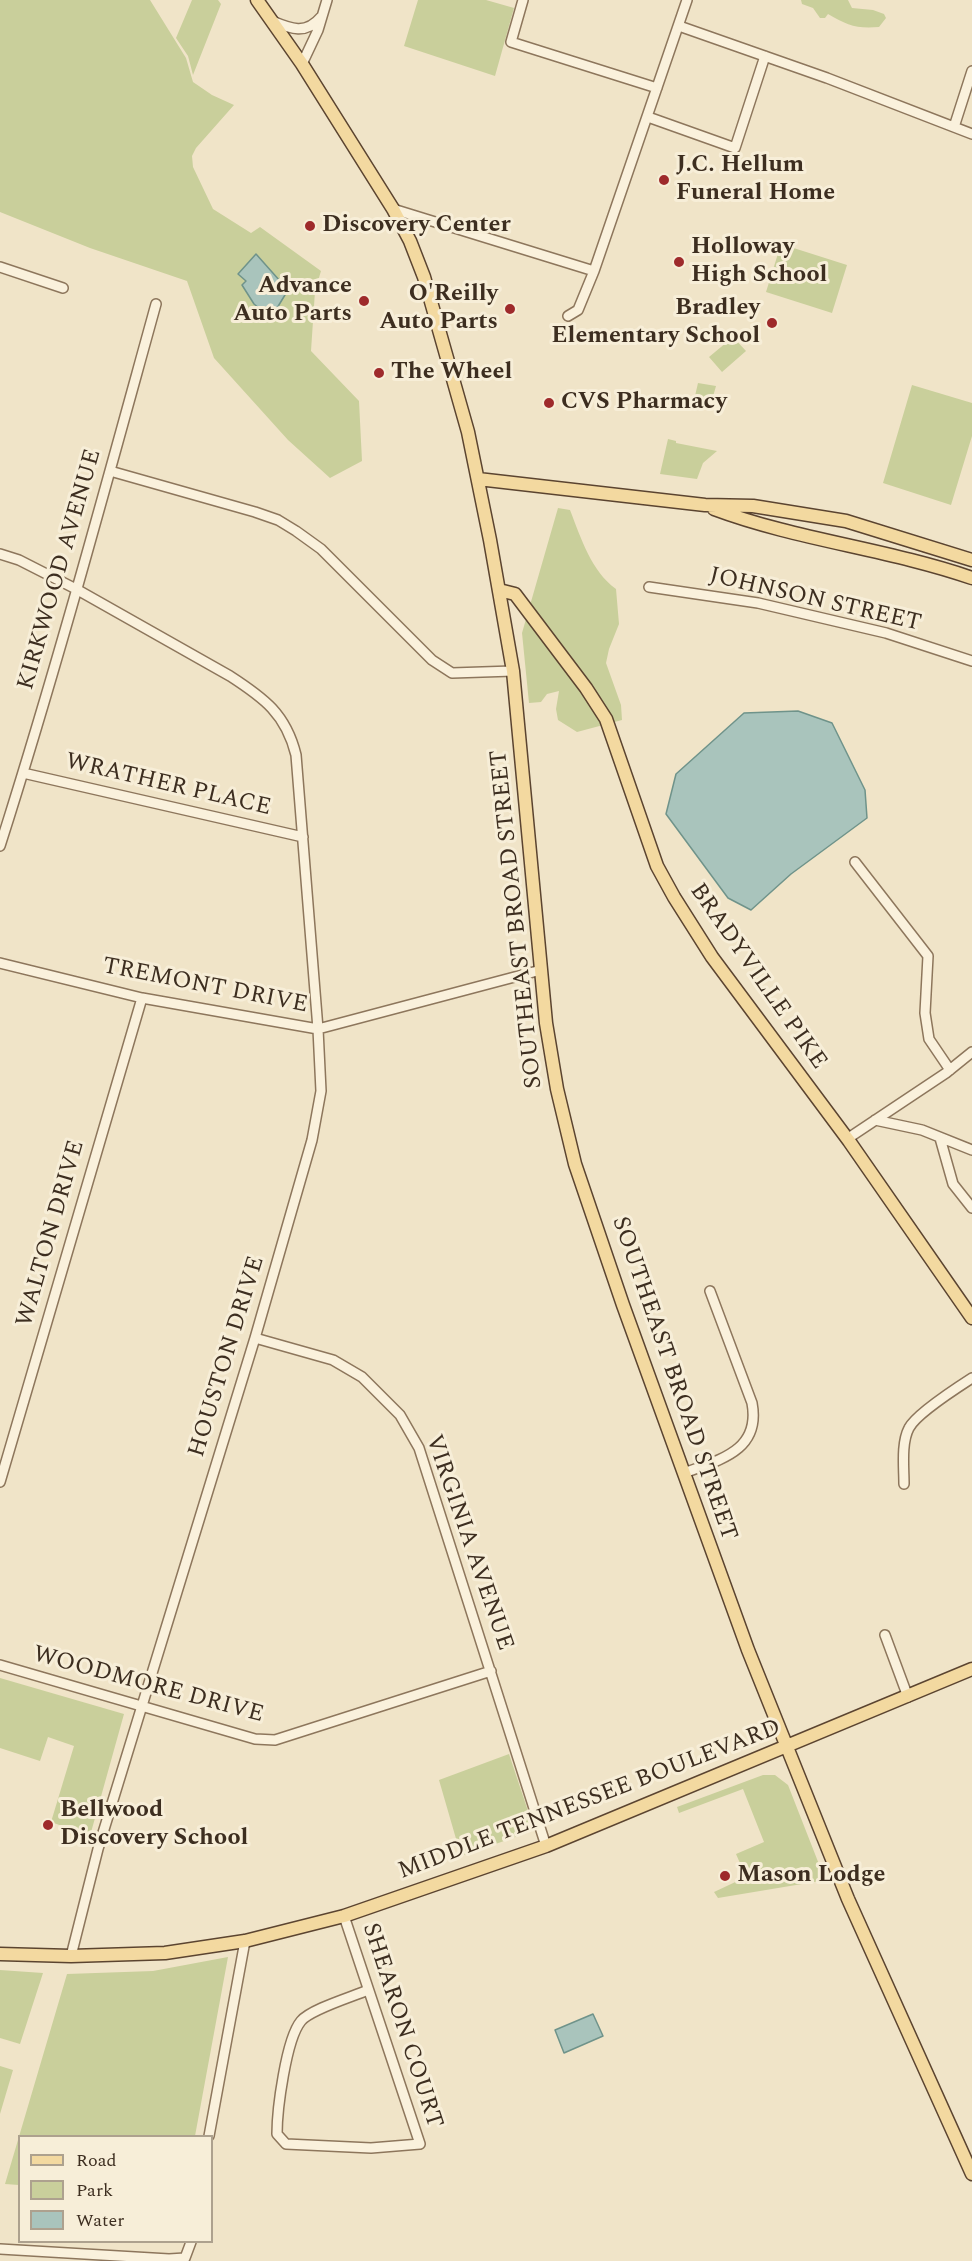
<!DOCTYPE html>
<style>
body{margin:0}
#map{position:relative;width:972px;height:2261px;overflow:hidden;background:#f0e4c8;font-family:Spectral,serif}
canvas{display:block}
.legend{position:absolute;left:18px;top:2135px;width:195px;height:108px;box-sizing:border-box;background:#f7eed8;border:2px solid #ada18e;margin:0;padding:8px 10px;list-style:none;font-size:18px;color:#3d2e20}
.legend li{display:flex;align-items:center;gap:12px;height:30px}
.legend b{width:30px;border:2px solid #ada18e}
</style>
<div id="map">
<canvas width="972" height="2261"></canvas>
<ul class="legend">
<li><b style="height:8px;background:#f3d9a0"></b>Road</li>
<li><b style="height:16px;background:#c9cf9b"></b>Park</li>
<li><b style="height:16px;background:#a9c4bc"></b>Water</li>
</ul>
</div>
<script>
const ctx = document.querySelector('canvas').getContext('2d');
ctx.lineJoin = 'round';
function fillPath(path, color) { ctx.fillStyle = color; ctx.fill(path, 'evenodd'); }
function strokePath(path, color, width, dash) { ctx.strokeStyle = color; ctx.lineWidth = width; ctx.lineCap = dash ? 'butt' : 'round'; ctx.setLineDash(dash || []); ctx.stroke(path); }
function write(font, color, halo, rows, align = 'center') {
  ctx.font = font + ' Spectral,serif'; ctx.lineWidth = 6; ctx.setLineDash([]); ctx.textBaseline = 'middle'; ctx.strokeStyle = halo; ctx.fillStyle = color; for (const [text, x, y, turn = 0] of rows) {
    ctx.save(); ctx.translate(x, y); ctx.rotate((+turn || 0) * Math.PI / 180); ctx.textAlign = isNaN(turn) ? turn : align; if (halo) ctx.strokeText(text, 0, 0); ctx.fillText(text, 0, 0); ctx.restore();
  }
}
const green = new Path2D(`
 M 0,0 L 150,0 L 186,58 L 193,82 L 212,95 L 234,105 L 196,148 L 192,156 L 193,167 L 213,209 L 251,233 L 260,227 L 321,271 L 315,291 L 311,351 L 359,401 L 362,461 L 330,478 L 288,440 L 214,358 L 187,281 L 90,248 L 0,212 Z
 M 192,0 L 218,0 L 221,4 L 193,75 L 188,56 L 176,38 Z
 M 418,0 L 486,0 L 514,8 L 495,76 L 404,46 Z
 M 801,0 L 848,0 L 852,8 L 873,10 L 884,14 L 886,18 L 879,27 C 856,29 847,25 828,14 L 825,18 L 820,18 L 813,8 L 802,4 Z
 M 781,244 L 847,265 L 832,313 L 766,292 Z
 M 733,337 L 746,351 L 722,372 L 709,357 Z
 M 698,383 L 716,386 L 712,400 L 695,396 Z
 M 912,385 L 972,403 L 972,436 L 951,505 L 883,483 Z
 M 668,439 L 676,441 L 676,443 L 717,451 L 703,463 L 697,479 L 660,474 Z
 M 558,508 L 570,510 C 581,538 591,571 616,589 L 619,624 L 609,649 L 606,663 L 621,705 L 622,720 L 577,732 L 558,720 L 556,709 L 559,691 L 547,694 L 541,702 L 529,703 L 522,633 Z
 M 0,1678 L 124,1714 L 90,1836 L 51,1822 L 74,1746 L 48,1737 L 40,1761 L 0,1748 Z
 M 509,1754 L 530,1817 L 527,1833 L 461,1856 L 439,1780 Z
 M 763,1775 L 775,1775 L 788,1785 L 824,1877 L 820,1881 L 718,1898 L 714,1892 L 746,1877 L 736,1854 L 764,1842 L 743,1789 L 679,1813 L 677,1807 Z
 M 228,1957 L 195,2136 L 20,2136 L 19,2185 L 5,2184 L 67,1974 L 153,1971 Z
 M 0,1970 L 43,1973 L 20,2044 L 0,2038 Z
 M 0,2066 L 13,2070 L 0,2114 Z`);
const water = new Path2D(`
 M 256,254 L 288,290 L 271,318 L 254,304 L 242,285 L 246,281 L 238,274 Z
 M 798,711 L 832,723 L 865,790 L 867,818 L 791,874 L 751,910 L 728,898 L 666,814 L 676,774 L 744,713 Z
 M 593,2014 L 603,2036 L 564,2053 L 555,2030 Z`);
const minor = new Path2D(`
 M 523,0 L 511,42 L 657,88
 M 272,21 C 291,29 306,35 321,17
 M 679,26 L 827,78 L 972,134
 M 302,64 L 318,30 L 327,0
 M 648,117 L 735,148 L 765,56
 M 954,127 L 972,71
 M 393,209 L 594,271
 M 0,267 L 63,288
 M 568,316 L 578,310 L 594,271 L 687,0
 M 110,471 L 255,512 L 278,520 L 296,531 L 321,549 L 432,660 L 452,673 L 513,671
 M 0,554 L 19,560 L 76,589 L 230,676 C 264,698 286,714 296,755 L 318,1029 L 321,1091 L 312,1140 L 255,1338 L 98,1849 L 71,1956
 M 649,587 L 758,603 L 886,633 L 972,661
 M 23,773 L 303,837
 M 0,846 C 57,667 106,485 156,304
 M 855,862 L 928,956 L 925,1013 L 929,1039 L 950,1070
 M 0,963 L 142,998 L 318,1029 L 541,970
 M 875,1120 L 922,1130 L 972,1150
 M 940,1138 L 953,1184 L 972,1208
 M 847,1139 L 946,1073 L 972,1052
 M 255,1338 L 333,1360 L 362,1377 L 400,1415 L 419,1448 L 546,1846
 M 684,1473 C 719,1460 761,1451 752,1403 L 710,1291
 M 0,1482 L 142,998
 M 904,1484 C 904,1468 901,1443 909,1428 C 916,1414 958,1387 972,1378
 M 885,1635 L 908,1697
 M 0,1665 L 255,1739 L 275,1740 L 491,1671
 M 344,1916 L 420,2144 L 371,2148 L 286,2144 L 277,2134 C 277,2110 286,2039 301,2021 C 311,2009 352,1997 368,1990
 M 209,2136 L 245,1941
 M 0,2249 L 169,2259 L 185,2258 L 191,2242`);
const major = new Path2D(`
 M 257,0 L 302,64 L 393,209 L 410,241 L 424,277 L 468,432 L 490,540 L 513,671 L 546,1023 L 557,1089 L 575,1164 L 623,1305 L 748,1650 L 848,1899 L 972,2174
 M 478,479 L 705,505 L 753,506 L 846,521 L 972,560
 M 714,509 C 797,540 888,549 972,578
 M 499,590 L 515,594 L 586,688 L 606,719 L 657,866 L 674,897 L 712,957 L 849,1141 L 972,1318
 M 0,1954 L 71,1956 L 165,1953 L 245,1941 L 344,1916 L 546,1846 L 972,1669`);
const markers = [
 [664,180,6,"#9e2a2b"],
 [310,226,6,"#9e2a2b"],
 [679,262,6,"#9e2a2b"],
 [364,301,6,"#9e2a2b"],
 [510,309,6,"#9e2a2b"],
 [772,323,6,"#9e2a2b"],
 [379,373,6,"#9e2a2b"],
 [549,403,6,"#9e2a2b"],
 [48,1825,6,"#9e2a2b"],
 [725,1876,6,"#9e2a2b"]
];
const poiNames = [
 ["J.C. Hellum",676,166],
 ["Funeral Home",676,194],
 ["Discovery Center",322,226],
 ["Holloway",691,248],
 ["High School",691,276],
 ["Advance",352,287,"right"],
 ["Auto Parts",352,315,"right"],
 ["O'Reilly",498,295,"right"],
 ["Auto Parts",498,323,"right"],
 ["Bradley",760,309,"right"],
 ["Elementary School",760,337,"right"],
 ["The Wheel",391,373],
 ["CVS Pharmacy",561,403],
 ["Bellwood",60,1811],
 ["Discovery School",60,1839],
 ["Mason Lodge",737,1876]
];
const streetNames = [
 ["KIRKWOOD AVENUE",61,570,-74],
 ["JOHNSON STREET",815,601,13],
 ["WRATHER PLACE",168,786,13],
 ["SOUTHEAST BROAD STREET",518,919,-96],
 ["BRADYVILLE PIKE",757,977,55],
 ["TREMONT DRIVE",205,987,11],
 ["WALTON DRIVE",52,1234,-74],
 ["HOUSTON DRIVE",228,1357,-73],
 ["SOUTHEAST BROAD STREET",673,1379,71],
 ["VIRGINIA AVENUE",468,1543,71],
 ["WOODMORE DRIVE",148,1686,15],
 ["MIDDLE TENNESSEE BOULEVARD",590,1801,-21],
 ["SHEARON COURT",401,2026,72]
];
fillPath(green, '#c9cf9b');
fillPath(water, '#a9c4bc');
strokePath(water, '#6f938a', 1.5);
strokePath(minor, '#8d765c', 12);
strokePath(major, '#5b4430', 15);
strokePath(minor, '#faf1dc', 9);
strokePath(major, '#f3d9a0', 12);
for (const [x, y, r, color] of markers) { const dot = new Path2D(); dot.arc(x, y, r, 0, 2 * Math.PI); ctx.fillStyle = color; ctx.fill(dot); strokePath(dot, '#f7eed8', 2); }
write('bold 24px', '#3d2e20', '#f7eed8', poiNames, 'left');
write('24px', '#3d2e20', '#f7eed8', streetNames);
</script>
